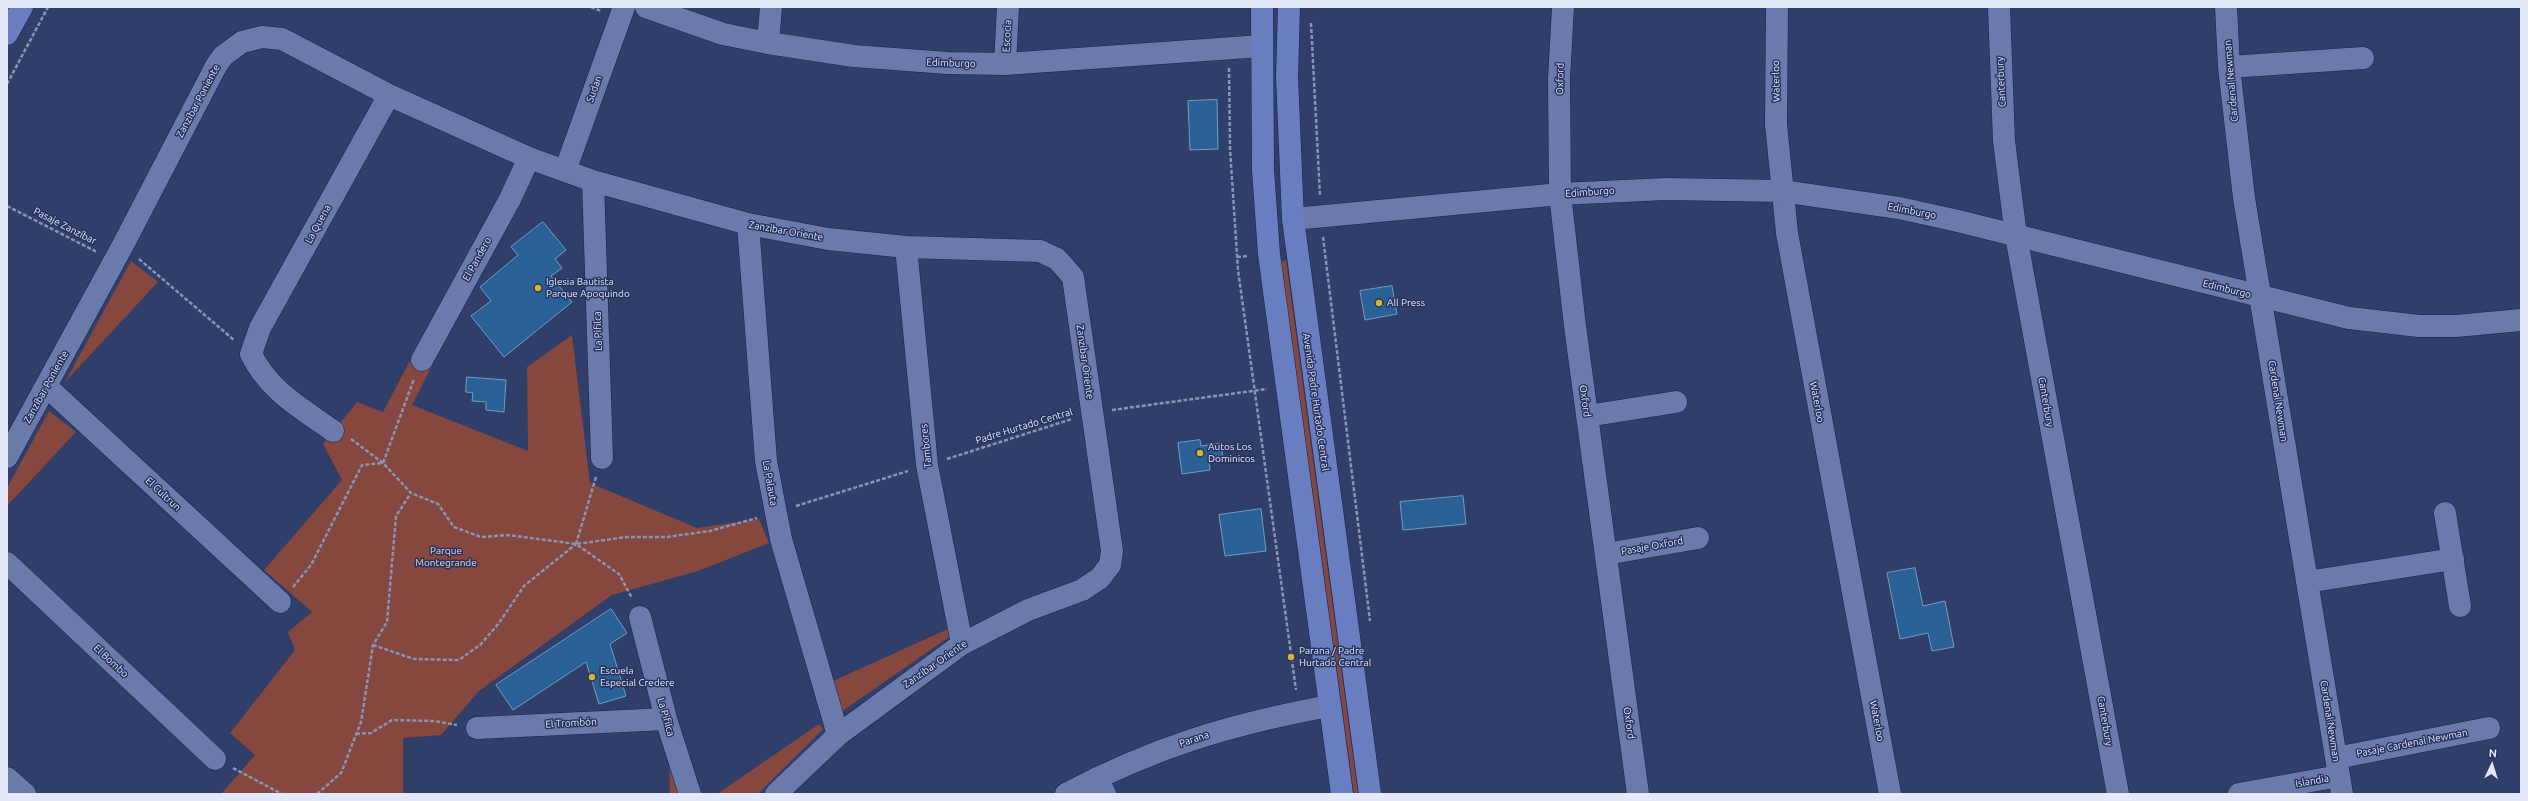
<!DOCTYPE html>
<meta charset="utf-8">
<style>
body{margin:0}
#map{position:relative;width:2528px;height:801px;overflow:hidden;background:#303e6a;font-family:Ubuntu,sans-serif}
canvas{display:block}
.frame{position:absolute;inset:0;border:8px solid #e3e9fa;pointer-events:none}
.north{position:absolute;left:2472px;top:745px;width:40px;height:40px;-webkit-text-stroke:3px #27335e;paint-order:stroke;rotate:4deg;font-size:11px;font-weight:700;line-height:16px;text-align:center;color:#e3e9fa}
.north::after{content:'';display:block;margin:auto;width:14px;height:18px;background:#e3e9fa;clip-path:polygon(50% 0,100% 100%,50% 72%,0 100%)}
</style>
<div id="map">
<canvas width="2528" height="801"></canvas>
<div class="frame"></div>
<div class="north">N</div>
</div>
<script>
const ctx = document.querySelector('canvas').getContext('2d');
ctx.lineJoin = 'round';
function fillPath(path, color) { ctx.fillStyle = color; ctx.fill(path, 'evenodd'); }
function strokePath(path, color, width, dash) { ctx.strokeStyle = color; ctx.lineWidth = width; ctx.lineCap = dash ? 'butt' : 'round'; ctx.setLineDash(dash || []); ctx.stroke(path); }
function write(font, color, halo, rows, align = 'center') {
  ctx.font = font + ' Ubuntu,sans-serif'; ctx.lineWidth = 3; ctx.setLineDash([]); ctx.textBaseline = 'middle'; ctx.strokeStyle = halo; ctx.fillStyle = color; for (const [text, x, y, turn = 0] of rows) {
    ctx.save(); ctx.translate(x, y); ctx.rotate((+turn || 0) * Math.PI / 180); ctx.textAlign = isNaN(turn) ? turn : align; if (halo) ctx.strokeText(text, 0, 0); ctx.fillText(text, 0, 0); ctx.restore();
  }
}
const green = new Path2D(`
 M 1286,260 L 1358,794 L 1354,794 L 1281,261 Z
 M 131,261 L 158,282 L 65,382 Z
 M 572,335 L 590,483 L 697,528 L 759,519 L 769,543 L 698,571 L 612,595 L 479,691 L 441,735 L 403,738 L 403,794 L 221,794 L 255,755 L 230,733 L 295,650 L 288,632 L 312,612 L 264,570 L 342,480 L 323,444 L 357,402 L 383,412 L 413,355 L 432,366 L 412,405 L 528,451 L 527,367 Z
 M 49,411 L 76,432 L 7,506 L 7,488 Z
 M 948,629 L 949,637 L 841,712 L 833,681 Z
 M 819,724 L 823,729 L 758,794 L 717,794 Z
 M 669,750 L 683,794 L 670,794 Z`);
const building = new Path2D(`
 M 1217,100 L 1218,149 L 1190,150 L 1188,101 Z
 M 543,222 L 566,250 L 555,259 L 562,268 L 551,276 L 572,302 L 504,357 L 471,316 L 491,301 L 480,287 L 518,255 L 511,247 Z
 M 1392,286 L 1397,314 L 1365,320 L 1360,291 Z
 M 467,377 L 506,380 L 504,412 L 486,410 L 486,402 L 472,401 L 473,393 L 466,392 Z
 M 1200,440 L 1201,446 L 1221,443 L 1223,460 L 1209,462 L 1210,470 L 1182,474 L 1178,443 Z
 M 1463,496 L 1466,524 L 1403,530 L 1400,502 Z
 M 1261,509 L 1266,551 L 1225,556 L 1219,515 Z
 M 1915,568 L 1923,606 L 1945,601 L 1954,647 L 1932,651 L 1928,633 L 1900,639 L 1887,573 Z
 M 611,609 L 627,633 L 610,644 L 626,696 L 599,704 L 586,662 L 513,710 L 496,685 Z`);
const path = new Path2D(`
 M 591,7 L 601,11
 M 1311,23 L 1320,196
 M 1229,68 L 1230,148 L 1238,270 L 1296,690
 M 7,84 L 48,7
 M 7,206 L 97,252
 M 1323,237 L 1370,621
 M 1237,257 L 1248,256
 M 139,259 L 234,340
 M 1112,410 L 1267,389
 M 351,439 L 383,463 L 411,493 L 438,504 L 454,527 L 481,537 L 508,535 L 576,544 L 627,537 L 667,537 L 710,531 L 757,518
 M 947,459 L 1072,419
 M 596,477 L 576,544 L 619,574 L 632,598
 M 796,506 L 908,471
 M 293,587 L 311,565 L 362,465 L 383,463 L 414,379
 M 373,645 L 414,659 L 459,660 L 481,644 L 499,623 L 524,586 L 576,544
 M 356,734 L 371,733 L 392,720 L 434,721 L 457,725
 M 233,768 L 282,794
 M 317,794 L 341,773 L 361,722 L 373,645 L 387,622 L 396,516 L 411,493`);
const minor = new Path2D(`
 M 646,7 L 723,34 L 768,43 L 854,56 L 947,63 L 1005,64 L 1262,46
 M 1563,7 L 1559,79 L 1560,194 L 1575,326 L 1638,794
 M 1777,7 L 1776,124 L 1787,233 L 1890,794
 M 1999,7 L 2004,141 L 2016,236 L 2118,794
 M 2226,7 L 2229,67 L 2244,198 L 2342,794
 M 768,43 L 771,7
 M 1005,64 L 1008,7
 M 2229,67 L 2363,58
 M 565,171 L 624,7
 M 593,181 L 602,458
 M 1293,219 L 1560,194 L 1666,189 L 1782,191 L 1899,208 L 1958,221 L 2349,318 L 2419,326 L 2456,326 L 2521,320
 M 748,224 L 766,461 L 781,539 L 838,735
 M 906,247 L 927,465 L 962,644
 M 422,360 L 510,199 L 529,158
 M 46,386 L 280,602
 M 1587,416 L 1676,402
 M 333,431 C 301,408 269,391 251,354 L 260,328 L 389,95
 M 7,457 L 123,245 L 216,66 L 223,56 L 242,42 L 262,37 L 282,39 L 389,95 L 529,158 L 593,181 L 748,224 L 828,239 L 906,247 L 1040,251 L 1057,259 L 1073,277 L 1112,551 L 1110,565 L 1100,578 L 1082,590 L 1028,610 L 962,644 L 838,735 L 776,794
 M 2445,513 L 2460,606
 M 1606,554 L 1698,538
 M 7,563 L 215,759
 M 2307,582 L 2453,559
 M 640,617 L 666,719 L 690,794
 M 477,728 L 666,719
 M 2336,758 L 2489,728
 M 7,778 L 25,794
 M 1097,778 L 1105,794
 M 1066,794 C 1154,747 1232,724 1329,706
 M 2239,794 L 2339,776`);
const major = new Path2D(`
 M 1262,7 L 1263,170 L 1269,254 L 1342,794
 M 1289,7 L 1287,77 L 1293,219 L 1370,794
 M 7,34 L 22,7`);
const markers = [
 [538,288,4,"#dbb233"],
 [1379,303,4,"#dbb233"],
 [1200,453,4,"#dbb233"],
 [1291,657,4,"#dbb233"],
 [592,677,4,"#dbb233"]
];
const streetNames = [
 ["Escocia",1007,36,-87],
 ["Edimburgo",951,63,2],
 ["Oxford",1560,79,-89],
 ["Waterloo",1776,81,-91],
 ["Cardenal Newman",2231,81,-95],
 ["Canterbury",2001,82,-93],
 ["Sudan",594,89,-70],
 ["Zanzíbar Poniente",198,101,-62],
 ["Edimburgo",1590,192,-4],
 ["Edimburgo",1912,211,11],
 ["La Quena",318,224,-61],
 ["Pasaje Zanzíbar",65,226,27],
 ["Zanzibar Oriente",786,231,10],
 ["El Pandero",477,259,-61],
 ["Edimburgo",2227,289,14],
 ["La Pifilca",598,331,-92],
 ["Zanzibar Oriente",1085,362,82],
 ["Zanzíbar Poniente",46,387,-61],
 ["Oxford",1585,401,82],
 ["Cardenal Newman",2278,401,81],
 ["Avenida Padre Hurtado Central",1316,402,82],
 ["Waterloo",1817,402,79],
 ["Canterbury",2046,402,80],
 ["Padre Hurtado Central",1024,426,-17],
 ["Tambores",926,446,-96],
 ["La Palauta",770,483,80],
 ["El Cultrun",163,494,43],
 ["Pasaje Oxford",1652,546,-10],
 ["El Bombo",111,661,43],
 ["Zanzibar Oriente",935,664,-35],
 ["La Pifilca",666,717,74],
 ["Waterloo",1877,721,79],
 ["Canterbury",2105,721,80],
 ["Cardenal Newman",2330,721,81],
 ["El Trombón",571,723,-3],
 ["Oxford",1629,723,82],
 ["Parana",1194,739,-18],
 ["Pasaje Cardenal Newman",2412,743,-11],
 ["Islandia",2312,781,-10]
];
const poiNames = [
 ["Iglesia Bautista",546,282],
 ["Parque Apoquindo",546,294],
 ["All Press",1387,303],
 ["Autos Los",1208,447],
 ["Dominicos",1208,459],
 ["Parana / Padre",1299,651],
 ["Hurtado Central",1299,663],
 ["Escuela",600,671],
 ["Especial Credere",600,683]
];
const parkNames = [
 ["Parque",446,551],
 ["Montegrande",446,563]
];
fillPath(green, '#85473e');
fillPath(building, '#296196');
strokePath(building, '#729cc7', 1);
strokePath(minor, '#19234d', 23);
strokePath(major, '#19234d', 23);
strokePath(path, '#8a94b3', 2.5, [4, 2]);
strokePath(minor, '#697aab', 22);
strokePath(major, '#697ec1', 22);
for (const [x, y, r, color] of markers) { const dot = new Path2D(); dot.arc(x, y, r, 0, 2 * Math.PI); ctx.fillStyle = color; ctx.fill(dot); strokePath(dot, '#27335e', 1.5); }
write('10px', '#e3e9fa', '#27335e', streetNames);
write('10px', '#e3e9fa', '#27335e', poiNames, 'left');
write('10px', '#efd8d4', '#27335e', parkNames);
</script>
